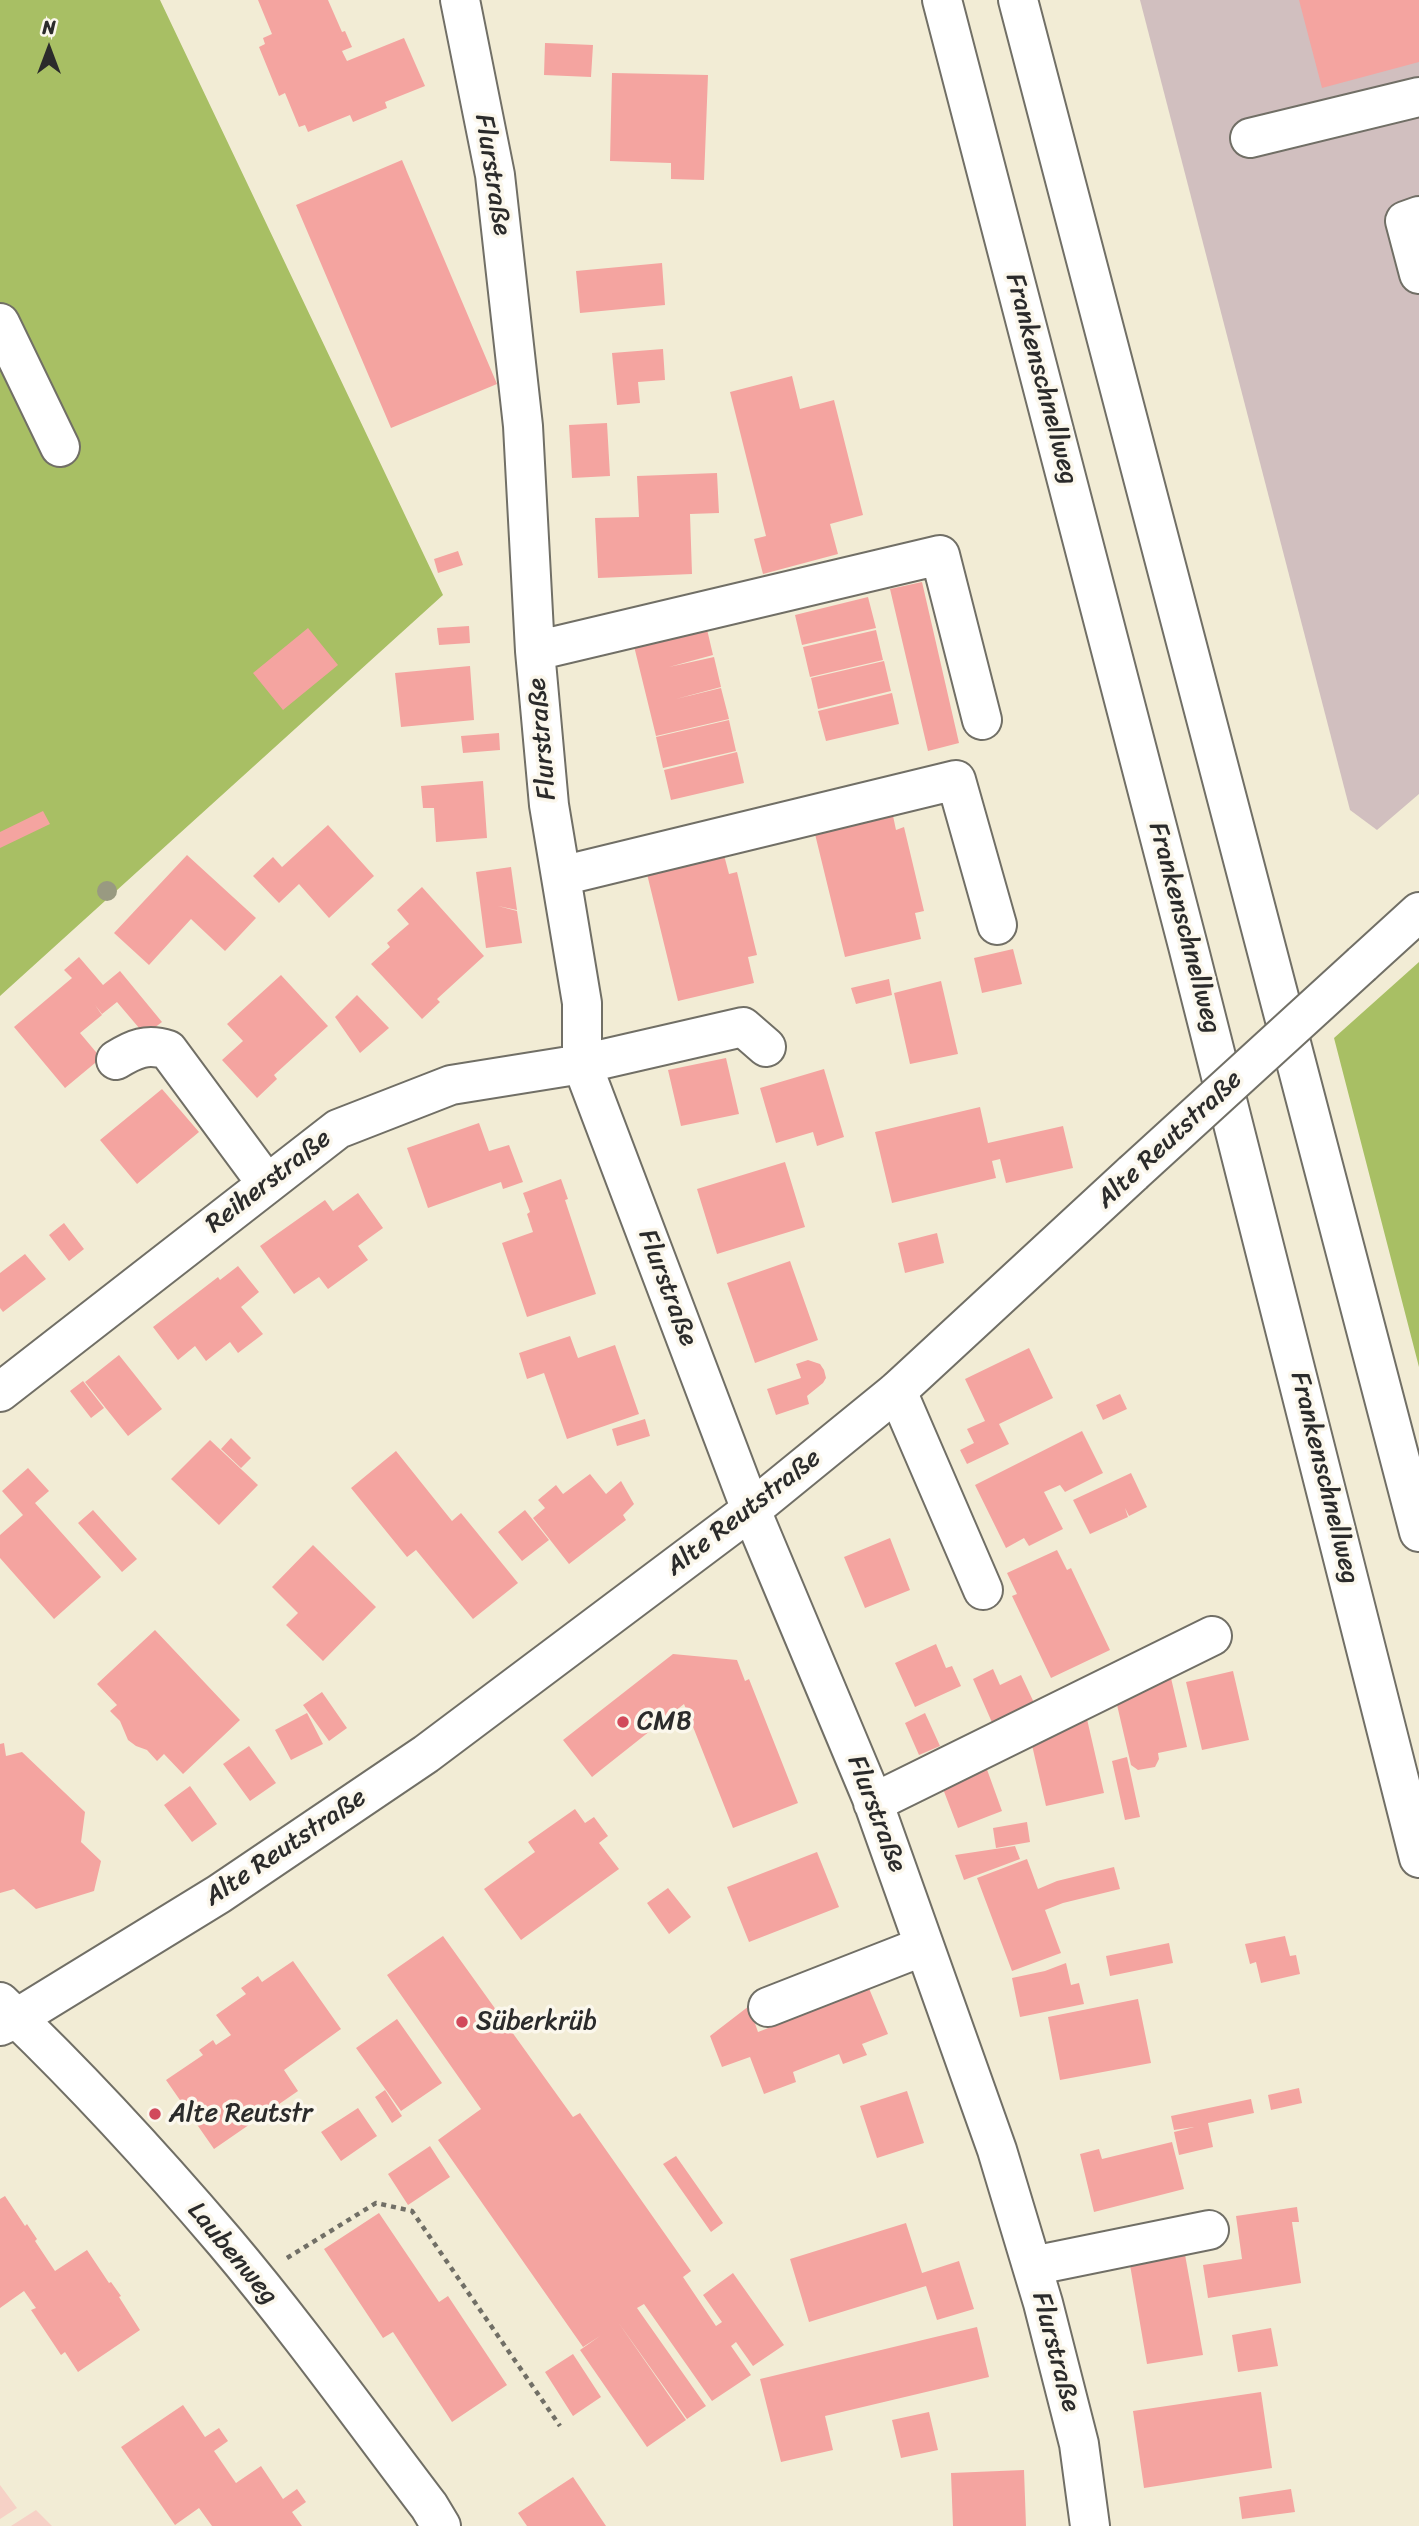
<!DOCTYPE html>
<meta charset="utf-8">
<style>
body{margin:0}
#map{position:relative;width:1419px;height:2526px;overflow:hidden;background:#f2ecd5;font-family:Sriracha,sans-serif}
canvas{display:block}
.north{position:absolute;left:14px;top:14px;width:70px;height:70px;-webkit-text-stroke:5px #fbf7ec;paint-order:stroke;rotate:0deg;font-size:19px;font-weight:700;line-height:28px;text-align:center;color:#2b2b2b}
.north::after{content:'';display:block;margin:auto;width:24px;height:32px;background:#2b2b2b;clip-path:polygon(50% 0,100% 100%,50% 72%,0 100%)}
</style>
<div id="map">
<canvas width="1419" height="2526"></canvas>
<div class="north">N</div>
</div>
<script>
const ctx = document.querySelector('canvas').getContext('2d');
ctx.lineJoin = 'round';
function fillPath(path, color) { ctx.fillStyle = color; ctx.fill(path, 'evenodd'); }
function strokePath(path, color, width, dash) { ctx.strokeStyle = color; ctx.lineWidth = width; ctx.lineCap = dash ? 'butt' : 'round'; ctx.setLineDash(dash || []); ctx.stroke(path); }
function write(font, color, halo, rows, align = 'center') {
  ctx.font = font + ' Sriracha,sans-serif'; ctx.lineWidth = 7; ctx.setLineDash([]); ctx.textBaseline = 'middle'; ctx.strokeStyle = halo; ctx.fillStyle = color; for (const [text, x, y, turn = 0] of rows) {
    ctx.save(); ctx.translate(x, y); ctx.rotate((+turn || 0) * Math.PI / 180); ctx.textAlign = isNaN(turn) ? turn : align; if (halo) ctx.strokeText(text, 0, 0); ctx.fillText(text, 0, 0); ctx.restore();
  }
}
const built = new Path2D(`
 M 0,2485 L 17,2508 L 0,2519 Z
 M 36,2510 L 52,2526 L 11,2526 Z`);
const industrial = new Path2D(`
 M 1140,0 L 1419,0 L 1419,794 L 1377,830 L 1350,810 Z`);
const green = new Path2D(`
 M 0,0 L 160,0 L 443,595 L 0,996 Z
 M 1419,962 L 1419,1367 L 1334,1038 Z`);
const building = new Path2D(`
 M 258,0 L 328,0 L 342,32 L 345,31 L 352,47 L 342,51 L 347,61 L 404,38 L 425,86 L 385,102 L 387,108 L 353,122 L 350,115 L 308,132 L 305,125 L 299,127 L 285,93 L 279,96 L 259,47 L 265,44 L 263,38 L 272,34 Z
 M 1299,0 L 1419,0 L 1419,62 L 1322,88 Z
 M 545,43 L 593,45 L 591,77 L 544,75 Z
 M 612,73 L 708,75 L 704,180 L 671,179 L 671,163 L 610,161 Z
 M 402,160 L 497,384 L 391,428 L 296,205 Z
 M 662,263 L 665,305 L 580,313 L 576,271 Z
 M 663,349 L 665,380 L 638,382 L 640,403 L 617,405 L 612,353 Z
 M 792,376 L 800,409 L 834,400 L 863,515 L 830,524 L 838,554 L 763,574 L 754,539 L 766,536 L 730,392 Z
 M 607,423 L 610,476 L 572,478 L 569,425 Z
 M 717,473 L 719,513 L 690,514 L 692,574 L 598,578 L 595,518 L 639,517 L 637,476 Z
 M 458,551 L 463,565 L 438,573 L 434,559 Z
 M 922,582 L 959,743 L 928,751 L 890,589 Z
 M 868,597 L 876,628 L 802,645 L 795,615 Z
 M 706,625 L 713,655 L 669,667 L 714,657 L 721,687 L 676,699 L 721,688 L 729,719 L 656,736 L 633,642 Z
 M 469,626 L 470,643 L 439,645 L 437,628 Z
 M 308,628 L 338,665 L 283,710 L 253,673 Z
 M 876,630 L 883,660 L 810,677 L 803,647 Z
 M 884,661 L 891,691 L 818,709 L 811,678 Z
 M 470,666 L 474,720 L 401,727 L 395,673 Z
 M 892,693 L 899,724 L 826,741 L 818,711 Z
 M 729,720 L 736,751 L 663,768 L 656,737 Z
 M 499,733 L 500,750 L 463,753 L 461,736 Z
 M 737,752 L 744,783 L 671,800 L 664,770 Z
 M 483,781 L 487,838 L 436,842 L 434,808 L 423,808 L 421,786 Z
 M 43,811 L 50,824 L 0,848 L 0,832 Z
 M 892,811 L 896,830 L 904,827 L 924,911 L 915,913 L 921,939 L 845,957 L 814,830 Z
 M 328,825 L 374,876 L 329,918 L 299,884 L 279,903 L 253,876 L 273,857 L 282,867 Z
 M 187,855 L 256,918 L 225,951 L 191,919 L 149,965 L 114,933 Z
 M 724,855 L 729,874 L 737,872 L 757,955 L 748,957 L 754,983 L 678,1001 L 647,874 Z
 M 511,867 L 517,910 L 498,906 L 517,911 L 522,943 L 486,948 L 476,872 Z
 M 422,887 L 484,956 L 437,999 L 440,1002 L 422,1019 L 371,964 L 390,947 L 387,943 L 409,924 L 397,910 Z
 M 1013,949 L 1022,984 L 982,993 L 974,958 Z
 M 79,957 L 103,985 L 120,971 L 162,1022 L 145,1035 L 117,1002 L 102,1014 L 95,1005 L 102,1015 L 80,1033 L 101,1058 L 65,1088 L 14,1027 L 72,978 L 64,970 Z
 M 281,975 L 328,1026 L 274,1075 L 277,1079 L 257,1098 L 222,1060 L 243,1041 L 227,1024 Z
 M 889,979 L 892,995 L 856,1004 L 851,988 Z
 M 941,981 L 958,1054 L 910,1064 L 894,993 Z
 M 357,995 L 389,1028 L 360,1053 L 335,1017 Z
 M 726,1058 L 739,1114 L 681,1126 L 668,1070 Z
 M 824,1069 L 844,1137 L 817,1146 L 813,1132 L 776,1143 L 760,1088 Z
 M 162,1089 L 199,1132 L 137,1184 L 100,1140 Z
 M 980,1107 L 988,1143 L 1063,1126 L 1073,1168 L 1006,1183 L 1000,1159 L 992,1161 L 996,1178 L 892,1203 L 875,1132 Z
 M 479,1123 L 489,1151 L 509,1145 L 523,1182 L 503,1189 L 501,1182 L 428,1208 L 407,1148 Z
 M 785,1162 L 805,1227 L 717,1254 L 697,1189 Z
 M 561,1179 L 568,1199 L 565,1200 L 596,1294 L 527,1317 L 502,1243 L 533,1232 L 527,1214 L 530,1212 L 523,1193 Z
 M 358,1193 L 383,1228 L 358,1246 L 368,1260 L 328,1289 L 319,1277 L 294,1294 L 260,1246 L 325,1200 L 333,1211 Z
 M 64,1223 L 84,1249 L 69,1261 L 49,1235 Z
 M 937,1233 L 944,1263 L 905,1273 L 898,1243 Z
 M 25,1254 L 46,1279 L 3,1312 L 0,1308 L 0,1273 Z
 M 790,1261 L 818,1340 L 755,1363 L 727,1283 Z
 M 238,1266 L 259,1292 L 241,1307 L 263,1334 L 238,1353 L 230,1342 L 206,1361 L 195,1346 L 178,1360 L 153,1327 L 218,1277 L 220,1280 Z
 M 570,1336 L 578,1358 L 615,1345 L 639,1414 L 567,1439 L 544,1373 L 527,1379 L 519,1353 Z
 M 1029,1348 L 1053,1398 L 999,1424 L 1009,1444 L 967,1464 L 960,1450 L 974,1443 L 967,1429 L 985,1421 L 965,1379 Z
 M 119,1355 L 162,1409 L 128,1436 L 85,1382 Z
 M 808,1360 L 820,1364 L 824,1370 L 826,1378 L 823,1383 L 807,1396 L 809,1404 L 776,1415 L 767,1389 L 801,1378 L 796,1364 Z
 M 83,1381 L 104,1408 L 91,1418 L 70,1391 Z
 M 1120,1394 L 1127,1409 L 1103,1420 L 1096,1405 Z
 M 645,1419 L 650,1436 L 617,1446 L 612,1429 Z
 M 1082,1431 L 1103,1473 L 1065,1492 L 1060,1485 L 1044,1492 L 1063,1529 L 1029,1546 L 1024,1538 L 1006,1548 L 975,1485 Z
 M 231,1438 L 251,1458 L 241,1468 L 221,1449 Z
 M 210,1440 L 258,1485 L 219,1525 L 171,1479 Z
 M 396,1451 L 452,1521 L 461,1513 L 518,1583 L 473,1619 L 416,1550 L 407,1557 L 351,1488 Z
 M 28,1468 L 49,1491 L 35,1503 L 101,1577 L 54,1619 L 0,1558 L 0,1535 L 23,1515 L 2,1491 Z
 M 1131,1473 L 1147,1507 L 1129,1516 L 1125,1508 L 1128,1517 L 1090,1534 L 1073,1500 Z
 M 590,1474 L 606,1494 L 621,1481 L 634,1504 L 623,1515 L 626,1520 L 569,1564 L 533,1518 L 545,1508 L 538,1500 L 556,1485 L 563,1494 Z
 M 93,1510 L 137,1559 L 122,1572 L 78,1523 Z
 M 525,1510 L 549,1540 L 522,1561 L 498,1532 Z
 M 890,1538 L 910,1590 L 865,1608 L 844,1557 Z
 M 313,1545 L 376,1607 L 323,1661 L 286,1625 L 298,1613 L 272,1587 Z
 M 1057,1550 L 1067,1570 L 1071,1568 L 1110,1650 L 1051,1678 L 1012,1596 L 1017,1594 L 1007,1573 Z
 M 155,1630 L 240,1720 L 183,1774 L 164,1754 L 157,1761 L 147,1750 L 136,1746 L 128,1740 L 120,1721 L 110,1711 L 117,1705 L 97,1684 Z
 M 936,1644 L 946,1668 L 952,1666 L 961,1686 L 915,1707 L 895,1663 Z
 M 673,1654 L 737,1660 L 745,1681 L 749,1679 L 798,1803 L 733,1828 L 684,1704 L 592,1777 L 563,1740 Z
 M 993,1669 L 1000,1685 L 1021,1675 L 1036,1707 L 1015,1717 L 1001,1688 L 1015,1717 L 994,1727 L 973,1679 Z
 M 1233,1671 L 1249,1740 L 1202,1750 L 1186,1682 Z
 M 1171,1678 L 1187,1747 L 1158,1753 L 1159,1759 L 1155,1767 L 1138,1770 L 1131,1765 L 1114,1692 Z
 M 322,1692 L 347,1728 L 329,1741 L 303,1705 Z
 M 307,1713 L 323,1744 L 291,1760 L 275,1730 Z
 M 925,1713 L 940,1746 L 919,1755 L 905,1723 Z
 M 1087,1719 L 1104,1793 L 1046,1806 L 1029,1732 Z
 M 4,1743 L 6,1756 L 22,1752 L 85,1812 L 81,1842 L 101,1861 L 94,1891 L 36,1909 L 14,1889 L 0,1893 L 0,1744 Z
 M 249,1746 L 276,1783 L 250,1801 L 223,1764 Z
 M 1127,1757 L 1140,1817 L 1125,1820 L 1112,1761 Z
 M 985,1764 L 1002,1811 L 958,1828 L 940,1781 Z
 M 190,1786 L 217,1824 L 192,1842 L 164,1805 Z
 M 575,1809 L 585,1823 L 594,1817 L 608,1836 L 599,1843 L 619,1869 L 521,1940 L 484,1889 L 535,1852 L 528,1842 Z
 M 1027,1822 L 1030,1842 L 996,1848 L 993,1828 Z
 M 1015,1846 L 1020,1859 L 964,1880 L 955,1855 Z
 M 817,1852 L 839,1907 L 749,1942 L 727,1887 Z
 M 1027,1859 L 1038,1889 L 1057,1881 L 1114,1867 L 1120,1889 L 1063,1903 L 1045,1910 L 1061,1953 L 1012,1971 L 977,1878 Z
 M 668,1888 L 691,1917 L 669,1934 L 647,1903 Z
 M 443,1936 L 573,2117 L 580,2113 L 691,2271 L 683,2277 L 716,2326 L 722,2322 L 703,2295 L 733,2273 L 784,2345 L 753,2366 L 736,2342 L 731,2346 L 751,2375 L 712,2401 L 644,2304 L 637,2308 L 706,2406 L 687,2419 L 618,2322 L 686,2420 L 647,2447 L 580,2350 L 600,2336 L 583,2347 L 438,2140 L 481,2109 L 387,1975 Z
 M 1285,1936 L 1290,1956 L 1296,1955 L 1300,1974 L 1261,1983 L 1256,1962 L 1250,1964 L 1245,1944 Z
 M 1169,1943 L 1173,1963 L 1110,1976 L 1106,1956 Z
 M 293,1961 L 341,2029 L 284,2070 L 298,2091 L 214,2149 L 166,2080 L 203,2055 L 199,2050 L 213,2040 L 216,2045 L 231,2035 L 216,2015 L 246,1994 L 241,1988 L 258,1976 L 262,1982 Z
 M 1066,1963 L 1071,1985 L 1079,1983 L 1084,2004 L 1020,2017 L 1012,1978 L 1045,1971 Z
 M 868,1986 L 888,2034 L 862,2044 L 867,2055 L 843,2064 L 839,2054 L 793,2072 L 796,2082 L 764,2094 L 750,2057 L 722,2067 L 710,2036 L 749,2006 L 758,2032 L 818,2009 L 817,2006 Z
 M 1138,1999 L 1151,2063 L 1060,2080 L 1048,2017 Z
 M 397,2019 L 442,2083 L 401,2111 L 356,2048 Z
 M 1299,2088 L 1302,2103 L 1271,2110 L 1268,2095 Z
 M 385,2090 L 402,2116 L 392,2123 L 375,2097 Z
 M 907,2091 L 924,2143 L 877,2158 L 860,2106 Z
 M 1251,2099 L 1254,2113 L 1208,2123 L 1213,2147 L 1179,2155 L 1174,2132 L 1194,2127 L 1174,2130 L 1171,2116 Z
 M 358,2108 L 377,2136 L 341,2161 L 321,2132 Z
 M 1172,2142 L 1184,2189 L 1094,2212 L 1080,2154 L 1099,2149 L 1102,2159 Z
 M 430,2146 L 450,2177 L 408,2205 L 388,2174 Z
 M 676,2156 L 723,2223 L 711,2232 L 663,2164 Z
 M 5,2196 L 25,2226 L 27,2224 L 37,2239 L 35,2241 L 55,2271 L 87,2250 L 109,2283 L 111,2282 L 121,2296 L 119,2297 L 140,2330 L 78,2372 L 65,2352 L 61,2355 L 31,2310 L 36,2308 L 24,2291 L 0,2308 L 0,2199 Z
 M 1297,2207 L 1299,2222 L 1292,2222 L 1301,2283 L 1208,2298 L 1203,2265 L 1242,2259 L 1236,2216 Z
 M 379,2213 L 439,2302 L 448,2296 L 507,2385 L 452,2422 L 393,2332 L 383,2338 L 324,2249 Z
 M 906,2223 L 922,2273 L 959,2261 L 974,2309 L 937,2320 L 926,2286 L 809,2322 L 790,2259 Z
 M 1184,2249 L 1203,2355 L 1147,2364 L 1129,2259 Z
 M 977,2327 L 989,2377 L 825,2416 L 833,2450 L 781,2462 L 760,2379 Z
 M 1271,2328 L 1278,2366 L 1238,2372 L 1232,2335 Z
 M 573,2354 L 601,2397 L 573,2416 L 545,2372 Z
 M 1261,2392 L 1272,2468 L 1144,2488 L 1133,2411 Z
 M 183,2405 L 205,2437 L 219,2428 L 228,2441 L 214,2451 L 236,2483 L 261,2466 L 283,2499 L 297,2489 L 306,2502 L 292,2512 L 302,2526 L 212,2526 L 199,2508 L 175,2525 L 121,2447 Z
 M 929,2412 L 938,2450 L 901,2458 L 892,2420 Z
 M 1024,2470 L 1026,2526 L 953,2526 L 951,2473 Z
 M 573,2477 L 606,2526 L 527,2526 L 518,2513 Z
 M 1291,2489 L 1295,2512 L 1242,2519 L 1239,2497 Z`);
const path = new Path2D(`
 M 287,2258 L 376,2203 L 412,2211 L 560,2426`);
const minor = new Path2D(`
 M 460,0 L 495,175 L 523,426 L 535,651 L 549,805 L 582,1003 L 582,1064 L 751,1510 L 871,1796 L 997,2150 L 1043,2303 L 1079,2444 L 1090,2526
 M 1250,138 L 1419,97
 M 1419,216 L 1405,221 L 1419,274
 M 0,323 L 60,447
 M 535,651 L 940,555 L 982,720
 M 561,876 L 956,780 L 997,925
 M 116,1060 C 134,1049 147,1043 168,1050 L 267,1184
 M 897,1391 L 983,1590
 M 0,1392 L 338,1129 L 451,1085 L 582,1064 L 743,1027 L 766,1047
 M 873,1803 L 1212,1636
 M 0,2002 C 78,2076 155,2160 225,2242 C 297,2327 362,2418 429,2506 L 441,2526
 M 768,2007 L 924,1946
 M 1032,2266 L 1209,2230`);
const major = new Path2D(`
 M 1362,964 L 1419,912
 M 0,2026 L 17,2018 L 219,1894 L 426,1754 L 751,1510 L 897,1391 L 1133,1173`);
const highway = new Path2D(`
 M 942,0 L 1188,946 L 1419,1858
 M 1018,0 L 1419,1532`);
const majorBridge = new Path2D(`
 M 1133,1173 L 1362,964`);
const trees = [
 [107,891]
];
const markers = [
 [623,1722,7,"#d1495b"],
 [462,2022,7,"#d1495b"],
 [155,2114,7,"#d1495b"]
];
const streetNames = [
 ["Flurstraße",492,175,81],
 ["Frankenschnellweg",1041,379,75],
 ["Flurstraße",543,739,-95],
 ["Frankenschnellweg",1184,928,75],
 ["Alte Reutstraße",1170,1140,-43],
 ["Reiherstraße",269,1182,-38],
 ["Flurstraße",667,1288,69],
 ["Frankenschnellweg",1324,1478,76],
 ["Alte Reutstraße",744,1513,-38],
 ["Flurstraße",876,1814,69],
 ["Alte Reutstraße",286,1848,-34],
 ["Laubenweg",232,2254,50],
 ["Flurstraße",1055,2352,75]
];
const poiNames = [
 ["CMB",637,1722],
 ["Süberkrüb",476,2022],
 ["Alte Reutstr",169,2114]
];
fillPath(built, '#f6d1c6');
fillPath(industrial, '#d1bfbf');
fillPath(green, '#a8bf64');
fillPath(building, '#f4a4a0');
strokePath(minor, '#716f66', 42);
strokePath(major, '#716f66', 42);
strokePath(highway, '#716f66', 42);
strokePath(path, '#716f66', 4.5, [5, 5]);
strokePath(minor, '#fff', 38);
strokePath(major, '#fff', 38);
strokePath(highway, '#fff', 38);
strokePath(majorBridge, '#716f66', 42, []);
strokePath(majorBridge, '#fff', 38);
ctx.fillStyle = '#999a81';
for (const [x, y] of trees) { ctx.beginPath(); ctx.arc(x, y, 10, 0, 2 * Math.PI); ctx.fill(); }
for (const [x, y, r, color] of markers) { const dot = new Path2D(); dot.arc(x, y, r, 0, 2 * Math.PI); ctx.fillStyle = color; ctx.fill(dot); strokePath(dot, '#fbf7ec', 2.5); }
write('26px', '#2b2b2b', '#fbf7ec', streetNames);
write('26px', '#2b2b2b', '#fbf7ec', poiNames, 'left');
</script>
